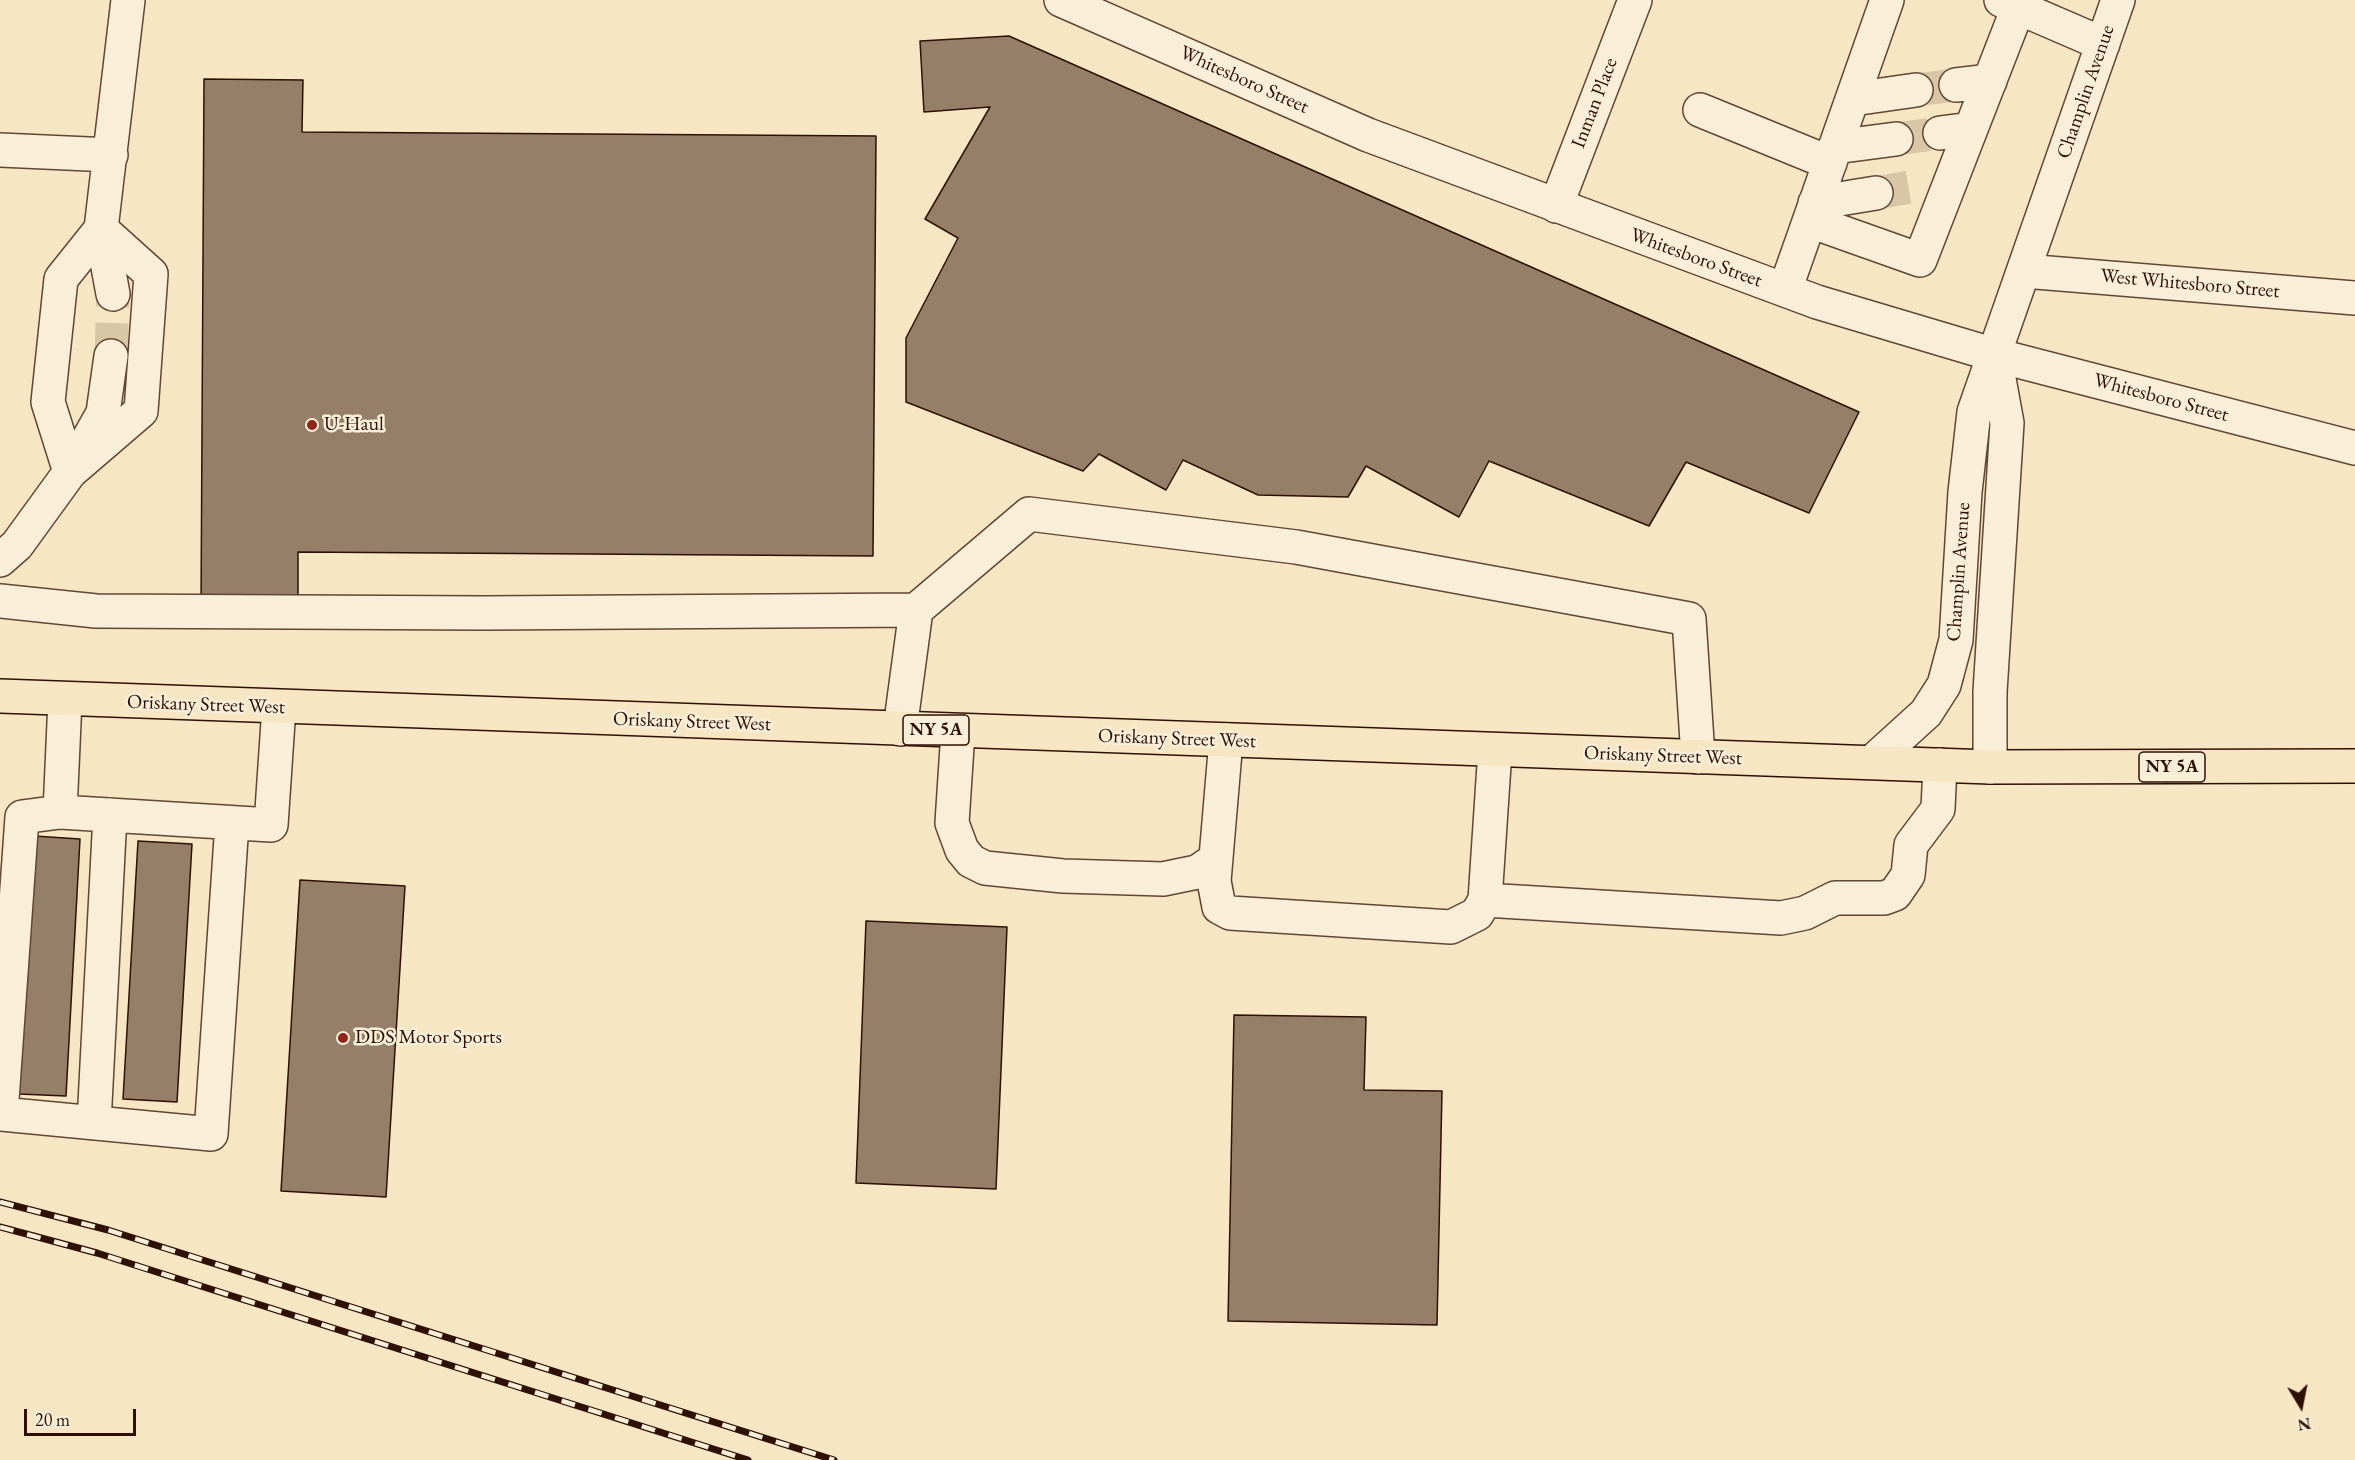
<!DOCTYPE html>
<style>
body{margin:0}
#map{position:relative;width:2355px;height:1460px;overflow:hidden;background:#f6e6c3;font-family:"EB Garamond",serif}
canvas{display:block}
.north{position:absolute;left:2271px;top:1376px;width:60px;height:60px;-webkit-text-stroke:4px #f9efd8;paint-order:stroke;rotate:170deg;font-size:16px;font-weight:700;line-height:24px;text-align:center;color:#2e1005}
.north::after{content:'';display:block;margin:auto;width:21px;height:27px;background:#2e1005;clip-path:polygon(50% 0,100% 100%,50% 72%,0 100%)}
.scale{position:absolute;left:24px;top:1409px;width:112px;height:27px;box-sizing:border-box;border:3px solid #2e1005;border-top:0;padding-left:8px;font-size:18px;line-height:21px;white-space:nowrap;color:#2e1005;-webkit-text-stroke:4px #f9efd8;paint-order:stroke}
</style>
<div id="map">
<canvas width="2355" height="1460"></canvas>
<div class="north">N</div>
<div class="scale">20 m</div>
</div>
<script>
const ctx = document.querySelector('canvas').getContext('2d');
ctx.lineJoin = 'round';
function fillPath(path, color) { ctx.fillStyle = color; ctx.fill(path, 'evenodd'); }
function strokePath(path, color, width, dash) { ctx.strokeStyle = color; ctx.lineWidth = width; ctx.lineCap = dash ? 'butt' : 'round'; ctx.setLineDash(dash || []); ctx.stroke(path); }
function write(font, color, halo, rows, align = 'center') {
  ctx.font = font + ' "EB Garamond",serif'; ctx.lineWidth = 5; ctx.setLineDash([]); ctx.textBaseline = 'middle'; ctx.strokeStyle = halo; ctx.fillStyle = color; for (const [text, x, y, turn = 0] of rows) {
    ctx.save(); ctx.translate(x, y); ctx.rotate((+turn || 0) * Math.PI / 180); ctx.textAlign = isNaN(turn) ? turn : align; if (halo) ctx.strokeText(text, 0, 0); ctx.fillText(text, 0, 0); ctx.restore();
  }
}
const building = new Path2D(`
 M 1009,36 L 1859,412 L 1809,513 L 1686,462 L 1649,526 L 1489,461 L 1459,517 L 1366,466 L 1348,497 L 1258,495 L 1183,460 L 1166,490 L 1099,454 L 1083,471 L 906,402 L 906,338 L 958,238 L 925,219 L 990,107 L 924,112 L 920,41 Z
 M 204,79 L 303,80 L 302,132 L 876,136 L 873,556 L 298,552 L 298,608 L 201,607 Z
 M 34,836 L 80,839 L 66,1096 L 19,1094 Z
 M 138,841 L 192,844 L 177,1102 L 123,1099 Z
 M 300,880 L 405,886 L 386,1197 L 281,1191 Z
 M 866,921 L 1007,927 L 996,1189 L 856,1183 Z
 M 1234,1015 L 1366,1017 L 1364,1090 L 1442,1091 L 1437,1325 L 1228,1321 Z`);
const minorTunnel = new Path2D(`
 M 1916,90 L 1956,85
 M 1896,139 L 1940,133
 M 1876,193 L 1921,185
 M 111,356 L 113,294`);
const minor = new Path2D(`
 M 1061,0 L 1368,135 L 1817,302 L 1995,355 L 2355,448
 M 2001,0 L 2103,44
 M 1956,85 L 1990,81
 M 1853,99 L 1916,90
 M 1700,110 L 1830,163
 M 1940,133 L 1971,129
 M 1835,147 L 1896,139
 M 0,150 L 111,155
 M 1815,203 L 1876,193
 M 1556,206 L 1635,0
 M 1810,221 L 1920,260 L 2018,8
 M 101,229 L 151,274 L 141,411 L 70,472 L 48,402 L 61,279 Z
 M 2024,271 L 2355,298
 M 1785,290 L 1887,0
 M 113,294 L 101,229 L 128,0
 M 0,560 L 17,545 L 70,472 L 103,413 L 111,356
 M 0,601 L 96,611 L 485,613 L 916,610 L 900,729
 M 916,610 L 1029,514 L 1296,547 L 1689,619 L 1698,757
 M 65,700 L 60,812 L 271,825 L 279,707
 M 958,731 L 952,823 L 962,850 L 971,861 L 985,868 L 1063,876 L 1163,879 L 1197,872 L 1216,859
 M 1226,740 L 1214,881 L 1219,907 L 1230,913 L 1451,927 L 1477,914 L 1485,900 L 1495,750
 M 1872,762 L 1926,713 L 1944,685 L 1956,640 L 1965,492 L 1974,412 L 2118,0
 M 1990,767 L 1990,692 L 2007,423 L 1995,357
 M 60,812 L 22,817 L 1,1114 L 211,1134 L 232,823
 M 1485,900 L 1781,918 L 1805,913 L 1835,898 L 1884,898 L 1895,894 L 1908,875 L 1911,845 L 1938,809 L 1940,765
 M 94,1123 L 110,815`);
const major = new Path2D(`
 M 0,696 L 1990,767 L 2355,766`);
const rail = new Path2D(`
 M 0,1202 L 108,1230 L 834,1460
 M 0,1227 L 97,1253 L 748,1460`);
const markers = [
 [312,425,6,"#8f2418"],
 [343,1038,6,"#8f2418"]
];
const shields = [
 [936,730,66],
 [2172,767,66]
];
const shieldNames = [
 ["NY 5A",936,730],
 ["NY 5A",2172,767]
];
const streetNames = [
 ["Whitesboro Street",1244,80,24],
 ["Champlin Avenue",2086,92,-71],
 ["Inman Place",1595,103,-69],
 ["Whitesboro Street",1696,258,20],
 ["West Whitesboro Street",2190,284,5],
 ["Whitesboro Street",2161,398,15],
 ["Champlin Avenue",1959,572,-86],
 ["Oriskany Street West",206,705,2],
 ["Oriskany Street West",692,722,2],
 ["Oriskany Street West",1177,739,2],
 ["Oriskany Street West",1663,756,2]
];
const poiNames = [
 ["U-Haul",324,425],
 ["DDS Motor Sports",355,1038]
];
fillPath(building, '#967f68');
strokePath(building, '#2e1005', 1.5);
strokePath(minorTunnel, '#d8c6a6', 33, [33, 16]);
strokePath(minor, '#604634', 36);
strokePath(major, '#2e1005', 36);
strokePath(minor, '#f9efd8', 33);
strokePath(major, '#f6e6c3', 33);
strokePath(rail, '#2e1005', 7);
strokePath(rail, '#f9efd8', 4.5, [14]);
for (const [x, y, r, color] of markers) { const dot = new Path2D(); dot.arc(x, y, r, 0, 2 * Math.PI); ctx.fillStyle = color; ctx.fill(dot); strokePath(dot, '#f9efd8', 2); }
for (const [x, y, w] of shields) { const box = new Path2D(); box.roundRect(x - w / 2, y - 15, w, 30, 4.5); ctx.fillStyle = '#f9efd8'; ctx.fill(box); strokePath(box, '#2e1005', 1.5); }
write('bold 18px', '#2e1005', null, shieldNames);
write('20px', '#2e1005', '#f9efd8', streetNames);
write('20px', '#2e1005', '#f9efd8', poiNames, 'left');
</script>
